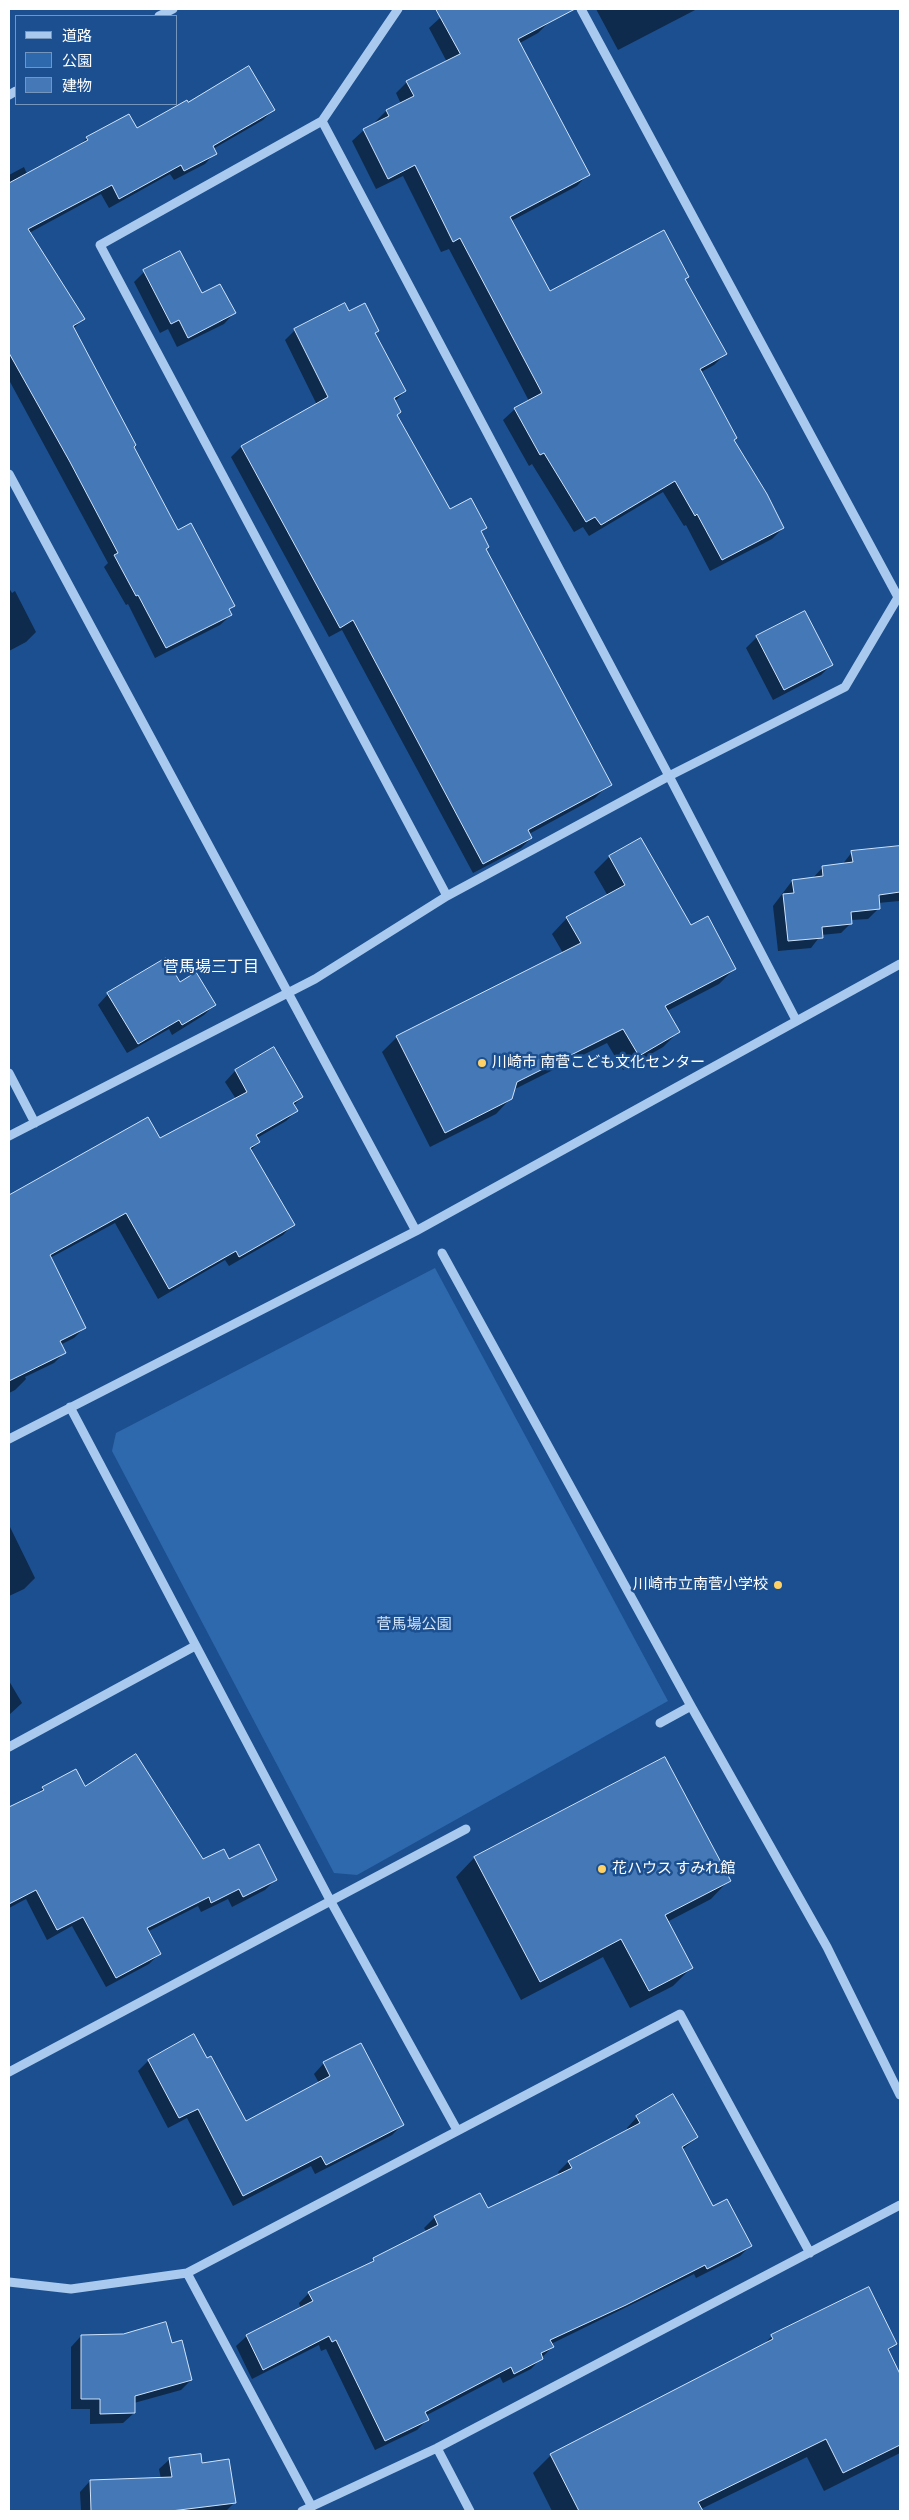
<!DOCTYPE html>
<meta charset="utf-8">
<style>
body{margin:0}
#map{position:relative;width:909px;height:2520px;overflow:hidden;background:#1b4f8f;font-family:Signika,"Noto Sans JP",sans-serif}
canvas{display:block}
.frame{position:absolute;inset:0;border:10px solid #fff;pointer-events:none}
.legend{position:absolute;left:15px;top:15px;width:162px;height:90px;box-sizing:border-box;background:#1b4f8f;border:1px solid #7695bc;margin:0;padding:6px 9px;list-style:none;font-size:15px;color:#fff}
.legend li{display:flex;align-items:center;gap:10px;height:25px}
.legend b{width:25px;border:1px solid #7695bc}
</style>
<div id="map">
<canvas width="909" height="2520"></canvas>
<div class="frame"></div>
<ul class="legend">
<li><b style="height:6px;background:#a9c9ee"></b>道路</li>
<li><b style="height:14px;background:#2e69ad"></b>公園</li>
<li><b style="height:14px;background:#4478b7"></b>建物</li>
</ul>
</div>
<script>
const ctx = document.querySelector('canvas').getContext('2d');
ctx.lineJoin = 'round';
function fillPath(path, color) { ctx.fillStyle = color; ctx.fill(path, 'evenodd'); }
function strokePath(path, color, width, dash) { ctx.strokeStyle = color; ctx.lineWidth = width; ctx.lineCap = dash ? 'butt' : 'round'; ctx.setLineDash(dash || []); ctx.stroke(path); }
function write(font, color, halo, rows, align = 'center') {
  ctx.font = font + ' Signika,"Noto Sans JP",sans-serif'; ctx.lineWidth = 5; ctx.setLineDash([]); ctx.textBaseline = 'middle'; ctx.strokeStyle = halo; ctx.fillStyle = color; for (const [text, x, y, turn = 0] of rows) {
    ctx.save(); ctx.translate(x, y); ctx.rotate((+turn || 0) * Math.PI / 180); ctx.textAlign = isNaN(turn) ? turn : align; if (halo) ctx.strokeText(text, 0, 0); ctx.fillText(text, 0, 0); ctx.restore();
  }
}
const green = new Path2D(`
 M 435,1268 L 668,1701 L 357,1875 L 334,1873 L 112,1451 L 116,1433 Z`);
const shadow = new Path2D(`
 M 457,9 L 542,9 L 549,22 L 538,33 L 518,44 L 588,174 L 577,186 L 511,221 L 549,293 L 687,277 L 684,280 L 725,354 L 714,365 L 701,372 L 733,441 L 783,528 L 772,539 L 710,571 L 686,525 L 684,526 L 663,492 L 589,536 L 583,527 L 574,532 L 532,464 L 529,466 L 503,420 L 515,409 L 529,401 L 449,249 L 441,252 L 403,176 L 376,189 L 352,141 L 364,130 L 376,124 L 375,122 L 386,111 L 401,104 L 396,93 L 407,82 L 447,62 L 429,28 L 441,17 Z
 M 596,9 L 697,9 L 618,50 Z
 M 274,109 L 263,120 L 213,149 L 215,153 L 205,164 L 174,180 L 170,174 L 109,208 L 101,194 L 29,233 L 83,319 L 73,329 L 177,532 L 233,605 L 228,610 L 231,615 L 220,625 L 155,658 L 128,604 L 126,605 L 104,567 L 108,563 L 9,380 L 9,175 L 24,167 L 27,174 L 77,148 L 87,138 Z
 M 144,272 L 201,295 L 234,313 L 224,324 L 177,347 L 168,329 L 160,333 L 134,282 Z
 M 349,312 L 378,330 L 374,334 L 405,391 L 394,402 L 396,416 L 450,511 L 485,528 L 480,533 L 485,549 L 605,788 L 595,798 L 529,834 L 531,838 L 521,848 L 473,873 L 342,630 L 329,637 L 231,457 L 241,447 L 317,405 L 285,340 L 295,330 Z
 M 9,588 L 12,593 L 15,591 L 36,632 L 26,642 L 9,651 Z
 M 804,613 L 832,664 L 821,675 L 773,700 L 746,648 L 757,637 Z
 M 640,840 L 691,927 L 734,969 L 719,984 L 667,1011 L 678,1032 L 663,1047 L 623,1070 L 607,1043 L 513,1090 L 511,1098 L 496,1114 L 430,1147 L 382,1052 L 397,1037 L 563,953 L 552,934 L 567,918 L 608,896 L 594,872 L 609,857 Z
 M 900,847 L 899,901 L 878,903 L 879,908 L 868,919 L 851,920 L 851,923 L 841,933 L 821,935 L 811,948 L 778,951 L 773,906 L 792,881 L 812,879 L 823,867 L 842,865 L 852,852 Z
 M 180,984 L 214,1005 L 204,1015 L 172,1035 L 169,1029 L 127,1053 L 98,1005 L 108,994 Z
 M 274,1049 L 302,1097 L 293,1106 L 296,1111 L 286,1121 L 257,1138 L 259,1142 L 250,1151 L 293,1224 L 283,1235 L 229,1266 L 225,1260 L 158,1299 L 115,1223 L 50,1258 L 85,1327 L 74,1338 L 60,1345 L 64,1353 L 54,1363 L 25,1377 L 26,1379 L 15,1390 L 9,1393 L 9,1196 L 148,1119 L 160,1139 L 236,1099 L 225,1082 L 235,1071 Z
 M 10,1527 L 35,1578 L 24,1589 L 9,1596 Z
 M 9,1681 L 22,1703 L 9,1715 Z
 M 664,1758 L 729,1880 L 711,1899 L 667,1922 L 692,1967 L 673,1986 L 630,2008 L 603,1957 L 521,2000 L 456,1877 L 474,1858 Z
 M 75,1771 L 84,1788 L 203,1861 L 228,1860 L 275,1880 L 265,1890 L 232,1907 L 228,1899 L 201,1912 L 198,1906 L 147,1932 L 159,1954 L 149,1964 L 106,1987 L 72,1926 L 47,1940 L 26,1899 L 9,1908 L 9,1808 L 35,1796 L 43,1788 Z
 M 194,2036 L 245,2123 L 319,2083 L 314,2074 L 324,2063 L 402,2125 L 392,2135 L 315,2174 L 311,2166 L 233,2206 L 187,2118 L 168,2128 L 138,2071 L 148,2061 Z
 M 637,2117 L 697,2137 L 682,2150 L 712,2208 L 750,2246 L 740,2256 L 696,2278 L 694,2274 L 551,2344 L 552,2347 L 531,2369 L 503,2383 L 500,2377 L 425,2416 L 427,2420 L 417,2430 L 375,2450 L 326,2349 L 321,2351 L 319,2345 L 252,2379 L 236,2346 L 247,2336 L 301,2309 L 299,2303 L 309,2293 L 367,2266 L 374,2259 L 427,2232 L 424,2228 L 435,2217 L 487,2210 L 560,2175 L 558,2172 L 568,2162 L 628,2130 L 627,2128 Z
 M 123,2335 L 171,2344 L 191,2380 L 181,2390 L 134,2403 L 134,2413 L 123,2423 L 90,2424 L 90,2409 L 71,2409 L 71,2347 L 81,2336 Z
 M 772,2336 L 895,2344 L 887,2352 L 900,2377 L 900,2453 L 824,2491 L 807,2457 L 701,2509 L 701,2511 L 552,2511 L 533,2473 L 551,2455 L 763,2345 Z
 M 170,2459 L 201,2464 L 234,2503 L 226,2511 L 81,2511 L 80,2492 L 90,2481 L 161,2479 L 159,2469 Z`);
const building = new Path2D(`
 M 436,9 L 575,9 L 518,39 L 590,175 L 510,217 L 550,291 L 664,230 L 689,277 L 685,279 L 727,354 L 700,369 L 737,438 L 734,440 L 767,494 L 784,528 L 722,560 L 697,514 L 695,516 L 675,481 L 601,525 L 595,517 L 586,522 L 544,453 L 540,455 L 514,408 L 542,393 L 460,238 L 453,242 L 415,165 L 388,179 L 363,129 L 389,116 L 386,110 L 414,96 L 406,81 L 460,54 Z
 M 249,66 L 275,110 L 213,146 L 217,154 L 184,171 L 181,165 L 119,199 L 112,185 L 28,229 L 85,319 L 73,326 L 136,445 L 134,447 L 178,530 L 191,523 L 235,606 L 229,609 L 232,615 L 166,648 L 138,595 L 136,596 L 114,555 L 118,553 L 70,462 L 9,353 L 9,183 L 88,140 L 86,137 L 129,114 L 137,128 L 187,100 L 188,102 Z
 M 180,251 L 202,293 L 220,284 L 236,313 L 188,338 L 179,320 L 171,324 L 143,270 Z
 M 345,303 L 349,311 L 365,303 L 379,331 L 375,333 L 406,391 L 394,398 L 401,412 L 397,415 L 450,509 L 471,498 L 487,528 L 481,531 L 489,547 L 486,549 L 612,785 L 528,830 L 532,838 L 483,864 L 353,620 L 340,628 L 241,446 L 328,397 L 294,329 Z
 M 805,611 L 833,665 L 784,690 L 756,636 Z
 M 641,838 L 691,925 L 708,916 L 736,969 L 665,1006 L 680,1032 L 639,1056 L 623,1029 L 517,1082 L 512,1099 L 445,1133 L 396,1036 L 581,943 L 566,917 L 625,885 L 609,856 Z
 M 900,846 L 900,892 L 879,895 L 880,909 L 851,912 L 852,924 L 822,927 L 823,938 L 788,941 L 783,894 L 794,893 L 792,880 L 823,876 L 822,866 L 853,862 L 851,851 Z
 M 166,958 L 180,982 L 196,972 L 216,1005 L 182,1025 L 179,1020 L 138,1044 L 107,993 Z
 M 274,1047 L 303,1097 L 293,1103 L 298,1111 L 256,1135 L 260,1142 L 250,1148 L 295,1225 L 239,1257 L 236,1251 L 169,1289 L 126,1213 L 50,1255 L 86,1328 L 60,1341 L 66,1353 L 9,1381 L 9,1195 L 148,1117 L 160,1138 L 247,1092 L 235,1070 Z
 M 136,1754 L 203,1859 L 224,1849 L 229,1859 L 259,1844 L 277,1880 L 243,1897 L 239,1889 L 211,1903 L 209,1897 L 147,1928 L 161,1954 L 116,1978 L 83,1917 L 57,1930 L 36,1890 L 9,1904 L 9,1807 L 44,1790 L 42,1787 L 76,1769 L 85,1786 Z
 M 665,1757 L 731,1881 L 665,1915 L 693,1968 L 649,1991 L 621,1939 L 540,1982 L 474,1857 Z
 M 194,2034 L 207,2058 L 211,2056 L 246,2121 L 330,2076 L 323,2062 L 361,2043 L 404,2125 L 326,2165 L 321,2156 L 243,2196 L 198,2109 L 179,2118 L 148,2060 Z
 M 673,2094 L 698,2137 L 682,2147 L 713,2206 L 727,2199 L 752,2246 L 707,2269 L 705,2265 L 626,2305 L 550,2340 L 554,2347 L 541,2353 L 543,2359 L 514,2374 L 511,2367 L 425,2412 L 429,2420 L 385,2441 L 336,2340 L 332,2342 L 329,2336 L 263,2370 L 246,2335 L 313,2301 L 308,2292 L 374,2261 L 373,2258 L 438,2225 L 434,2216 L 480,2193 L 488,2208 L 572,2168 L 568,2161 L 640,2123 L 636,2116 Z
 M 869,2287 L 897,2344 L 888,2349 L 900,2374 L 900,2445 L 843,2473 L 826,2439 L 698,2502 L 703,2511 L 579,2511 L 550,2454 L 773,2339 L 771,2335 Z
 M 166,2322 L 172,2343 L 182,2340 L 192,2380 L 135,2396 L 135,2413 L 100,2414 L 100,2399 L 81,2399 L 81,2335 L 123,2334 Z
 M 201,2454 L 202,2463 L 229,2459 L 236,2503 L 171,2511 L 91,2511 L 90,2480 L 172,2477 L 169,2458 Z`);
const minor = new Path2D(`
 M 398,9 L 322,121 L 100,245 L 447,896
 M 581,9 L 898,597
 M 159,16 L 173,9
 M 9,95 L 16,91
 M 322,121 L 669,776 L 796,1020
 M 9,474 L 416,1231
 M 9,1073 L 35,1123
 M 9,1136 L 315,979 L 447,896 L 669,776 L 845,687 L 900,594
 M 442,1253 L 691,1706 L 827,1947 L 900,2095
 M 70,1407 L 330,1900 L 457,2130
 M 9,1439 L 416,1231 L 900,964
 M 660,1723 L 691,1706
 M 9,1747 L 195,1646
 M 9,2072 L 466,1829
 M 187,2273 L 312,2507
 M 9,2282 L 71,2289 L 187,2273 L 680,2014 L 810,2253
 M 437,2448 L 470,2511
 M 302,2511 L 437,2448 L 900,2205`);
const markers = [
 [482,1063,5,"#ffd166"],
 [778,1585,5,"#ffd166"],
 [602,1869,5,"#ffd166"]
];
const poiNames = [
 ["川崎市 南菅こども文化センター",492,1063],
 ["川崎市立南菅小学校",768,1585,"right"],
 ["花ハウス すみれ館",612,1869]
];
const parkNames = [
 ["菅馬場公園",414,1625]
];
const neighbourhoodNames = [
 ["菅馬場三丁目",211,968]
];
fillPath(green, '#2e69ad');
fillPath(shadow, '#0007');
fillPath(building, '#4478b7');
strokePath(building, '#cfe3fa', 1);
strokePath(minor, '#a9c9ee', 9);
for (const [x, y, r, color] of markers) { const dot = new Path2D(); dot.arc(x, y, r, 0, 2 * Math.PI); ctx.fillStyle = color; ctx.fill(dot); strokePath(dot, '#1b4f8f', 2); }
write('15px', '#fff', '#1b4f8f', poiNames, 'left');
write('15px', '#cfe3fa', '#1b4f8f', parkNames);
write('16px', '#fff', '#1b4f8f', neighbourhoodNames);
</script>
